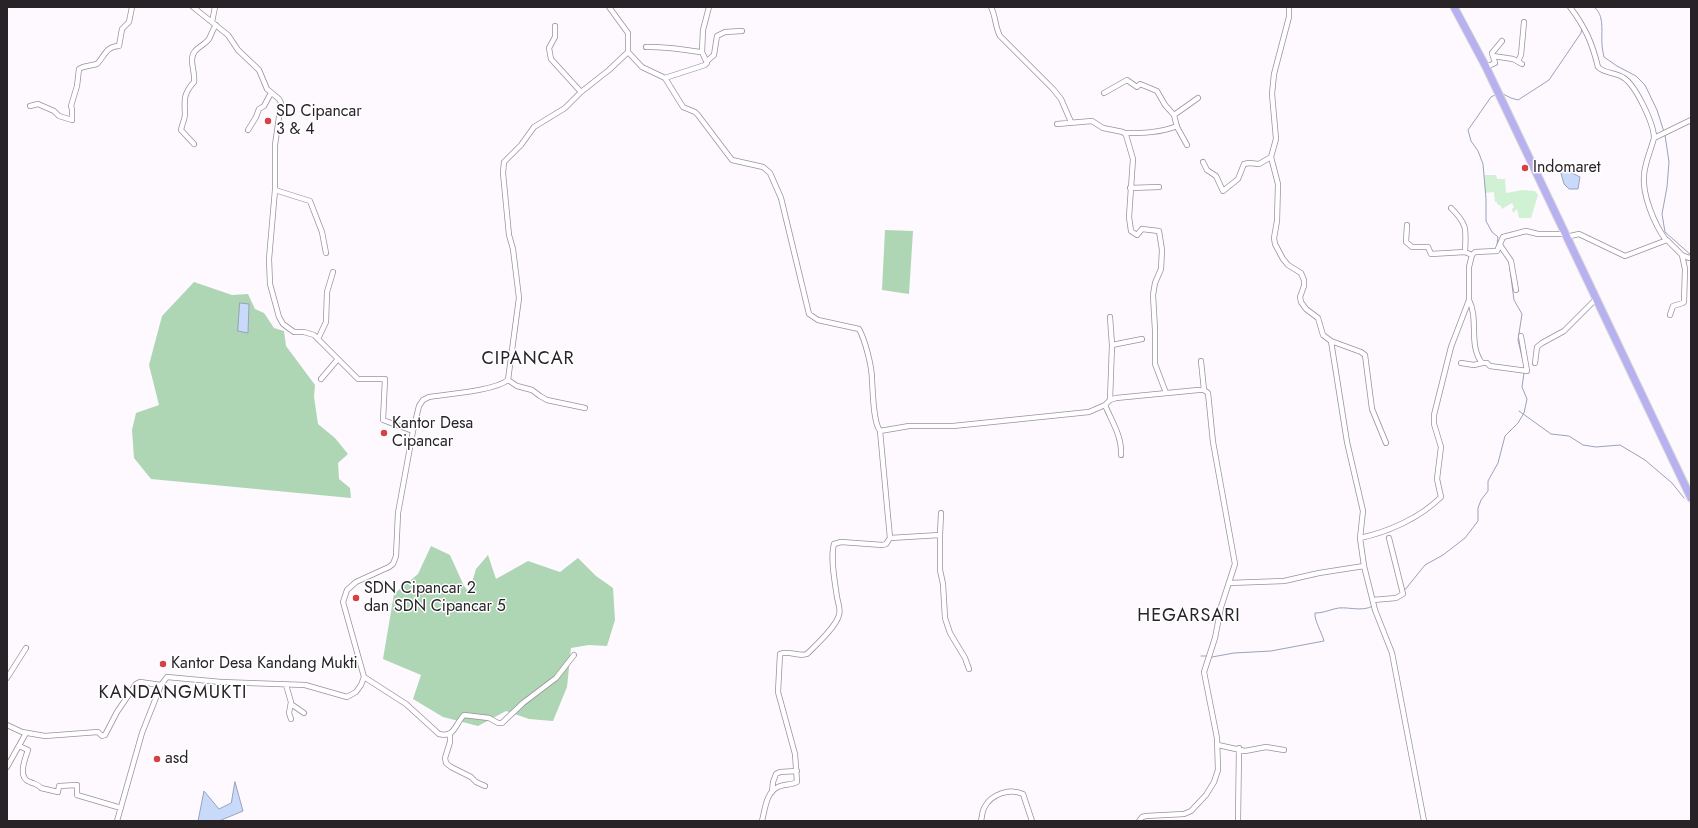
<!DOCTYPE html>
<style>
body{margin:0}
#map{position:relative;width:1698px;height:828px;overflow:hidden;background:#fdf9fe;font-family:Jost,sans-serif}
canvas{display:block}
.frame{position:absolute;inset:0;border:8px solid #272327;pointer-events:none}
</style>
<div id="map">
<canvas width="1698" height="828"></canvas>
<div class="frame"></div>
</div>
<script>
const ctx = document.querySelector('canvas').getContext('2d');
ctx.lineJoin = 'round';
function fillPath(path, color) { ctx.fillStyle = color; ctx.fill(path, 'evenodd'); }
function strokePath(path, color, width, dash) { ctx.strokeStyle = color; ctx.lineWidth = width; ctx.lineCap = dash ? 'butt' : 'round'; ctx.setLineDash(dash || []); ctx.stroke(path); }
function write(font, color, halo, rows, align = 'center') {
  ctx.font = font + ' Jost,sans-serif'; ctx.lineWidth = 3; ctx.setLineDash([]); ctx.textBaseline = 'middle'; ctx.strokeStyle = halo; ctx.fillStyle = color; for (const [text, x, y, turn = 0] of rows) {
    ctx.save(); ctx.translate(x, y); ctx.rotate((+turn || 0) * Math.PI / 180); ctx.textAlign = isNaN(turn) ? turn : align; if (halo) ctx.strokeText(text, 0, 0); ctx.fillText(text, 0, 0); ctx.restore();
  }
}
const green = new Path2D(`
 M 1484,175 L 1496,175 L 1497,179 L 1505,179 L 1506,193 L 1522,190 L 1535,191 L 1538,195 L 1531,218 L 1519,218 L 1517,209 L 1513,213 L 1512,209 L 1514,207 L 1512,203 L 1502,209 L 1501,206 L 1497,204 L 1497,202 L 1495,202 L 1494,192 L 1485,193 Z`);
const forest = new Path2D(`
 M 885,230 L 913,231 L 909,294 L 882,290 Z
 M 194,282 L 232,295 L 248,294 L 255,309 L 264,313 L 274,328 L 284,331 L 286,346 L 315,385 L 314,397 L 318,424 L 335,438 L 348,454 L 338,463 L 339,479 L 350,488 L 351,498 L 151,479 L 134,458 L 132,430 L 136,413 L 159,405 L 149,365 L 162,316 Z
 M 431,546 L 450,555 L 464,586 L 469,592 L 476,569 L 488,555 L 496,579 L 528,561 L 560,572 L 578,558 L 596,576 L 613,588 L 615,620 L 607,646 L 589,645 L 571,648 L 567,687 L 553,721 L 529,719 L 506,711 L 478,726 L 443,717 L 413,699 L 421,675 L 383,659 L 394,594 L 418,574 Z`);
const water = new Path2D(`
 M 1564,169 L 1580,177 L 1578,189 L 1569,189 L 1564,184 L 1560,170 Z
 M 240,303 L 249,304 L 248,333 L 238,331 Z
 M 235,782 L 243,811 L 219,821 L 198,821 L 204,791 L 219,809 L 231,803 Z`);
const stream = new Path2D(`
 M 1594,7 C 1605,15 1601,32 1602,44 C 1602,48 1603,52 1604,57 L 1617,66 L 1636,76 L 1645,85 L 1657,110 L 1664,132
 M 1503,94 L 1511,98 L 1518,100 L 1549,80 L 1581,33 L 1582,29
 M 1495,95 L 1491,97 L 1468,130 L 1471,141 L 1478,151 L 1483,164 L 1486,199 L 1486,221 L 1492,232 L 1498,237 L 1497,245
 M 1665,135 L 1669,162 L 1667,187 L 1662,214 L 1665,232 L 1691,255
 M 1509,262 L 1514,300 L 1522,314 L 1518,340 L 1523,361
 M 1519,411 L 1551,434 L 1569,436 L 1583,445 L 1596,447 L 1620,445 L 1645,460 L 1672,483 L 1684,498
 M 1404,591 L 1425,565 L 1443,555 L 1465,538 L 1478,521 L 1478,508 L 1481,500 L 1488,491 L 1488,481 L 1498,463 L 1505,436 L 1518,423 L 1524,413 L 1527,399 L 1522,387 L 1524,373
 M 1201,656 L 1207,656
 M 1212,657 L 1234,653 L 1271,651 L 1324,641 C 1322,633 1314,620 1315,613 C 1322,613 1327,611 1334,609 C 1346,605 1360,613 1373,606`);
const minor = new Path2D(`
 M 193,7 L 228,35 L 238,50 L 259,70 L 267,89 L 279,99 L 281,103 L 275,145 L 275,190 L 269,259 L 270,284 L 279,317 L 283,324 L 294,332 L 304,332 L 314,335 L 358,379 L 385,379 L 383,420 L 413,431
 M 991,7 C 996,17 995,27 1000,36 L 1053,89 L 1061,99 L 1071,122
 M 1289,7 L 1289,17 L 1274,74 L 1272,94 L 1276,139 L 1271,157 L 1278,184 L 1277,221 L 1274,238 L 1275,244 L 1283,259 L 1288,265 L 1301,273 L 1304,280 L 1304,286 L 1300,297 L 1301,302 L 1306,309 L 1318,318 L 1323,335 L 1331,341 L 1347,442 L 1363,511 L 1360,538 C 1388,532 1420,518 1441,497 L 1437,479 L 1441,447 L 1434,424 L 1434,415 L 1451,347 L 1469,300 L 1469,267 L 1472,255 L 1475,252 L 1497,251 L 1503,237 L 1526,231 L 1538,234 L 1565,234
 M 1570,7 C 1585,27 1592,42 1598,67 C 1605,74 1616,72 1624,78 C 1636,86 1654,124 1654,138
 M 212,22 L 215,7
 M 555,26 L 555,37 L 549,48 L 551,59 L 581,92
 M 646,47 C 667,46 682,50 702,52
 M 628,52 L 642,67 L 665,78 L 683,107 L 695,112 L 698,115 L 732,160 L 763,167 L 770,173 L 781,198 L 809,314 L 818,320 L 859,329 C 865,340 872,366 872,380 C 873,392 873,422 880,431 L 890,538 L 886,544 L 883,545 L 841,542 L 834,544 C 830,558 835,583 837,597 C 838,603 841,610 839,615 C 836,627 816,645 807,654 C 799,657 788,650 780,654 L 778,692 L 795,754 L 797,782 C 792,785 784,784 778,787 C 766,792 765,810 762,821
 M 1493,56 L 1513,59 L 1522,64
 M 707,61 L 714,55 L 717,36 L 725,32 L 742,31
 M 1518,61 L 1521,55 L 1524,22
 M 1486,67 L 1495,63 L 1492,53 L 1502,41
 M 665,78 L 705,65 L 707,63 L 702,52 L 703,30 L 709,7
 M 1104,93 L 1127,80 L 1137,87 L 1140,84 L 1157,91 L 1165,105 L 1174,115
 M 30,106 L 38,104 L 54,111 L 59,116 L 72,120 L 72,109 L 71,106 L 77,86 L 79,69 L 83,67 L 97,64 C 104,57 106,46 119,46 L 122,29 L 129,22 L 132,7
 M 1057,124 L 1092,121 L 1103,128 L 1123,132 L 1126,135 L 1133,159 L 1129,217 L 1131,231 L 1137,235 L 1142,229 L 1159,231 L 1162,250 L 1161,269 L 1155,283 L 1153,295 L 1155,330 L 1155,364 L 1166,393
 M 248,130 L 256,117 L 259,109 L 264,106 L 271,93
 M 1124,133 C 1142,133 1160,133 1177,126
 M 194,144 L 181,130 C 182,124 185,119 185,114 C 184,99 184,93 194,82 C 195,74 192,68 192,60 C 192,48 203,47 209,39 C 211,35 213,29 216,25
 M 1187,145 L 1177,127 L 1174,115 L 1198,98
 M 1203,162 L 1207,170 L 1216,176 L 1223,191 L 1238,179 L 1244,164 L 1249,163 L 1259,164 L 1271,157
 M 1130,188 L 1159,187
 M 275,190 L 310,201 L 322,232 L 326,253
 M 1451,208 C 1468,225 1466,229 1465,252
 M 1407,225 L 1406,242 L 1412,247 L 1428,247 L 1431,254 L 1465,252 L 1472,255
 M 1566,237 L 1579,234 L 1625,256 L 1667,240 L 1682,255 L 1689,258 L 1691,257
 M 1666,240 C 1654,224 1642,194 1644,175 C 1645,162 1651,150 1654,138 L 1691,120
 M 1500,245 L 1511,261 L 1516,290
 M 1469,300 C 1479,319 1468,345 1482,363 L 1487,363 L 1490,366 L 1527,371 L 1521,336
 M 1670,315 L 1673,306 L 1683,303 L 1684,302 L 1685,269 L 1682,255
 M 1110,317 L 1112,345 L 1110,400
 M 318,339 L 326,322 L 327,292 L 333,272
 M 1331,341 L 1361,352 L 1365,355 L 1372,409 L 1386,443
 M 1112,345 L 1142,339
 M 1201,361 L 1204,390
 M 1461,363 L 1474,365 L 1482,363
 M 1535,363 L 1537,347 L 1542,343 L 1564,331 L 1596,299
 M 321,379 L 338,359
 M 508,380 L 517,386 L 532,390 L 540,396 L 547,400 L 585,408
 M 1105,405 C 1112,422 1122,436 1121,455
 M 880,431 L 909,426 L 953,426 L 1089,412 L 1105,405 L 1110,400 L 1116,398 L 1198,390 L 1204,390 L 1208,393 L 1213,442 L 1235,564 L 1221,607 L 1215,638 L 1204,672 L 1217,738 L 1218,770 L 1214,782 L 1206,795 L 1191,811 L 1184,814 L 1146,816 L 1142,817 L 1139,821
 M 940,535 L 941,513
 M 890,538 L 940,535 L 940,570 L 943,584 L 945,618 L 950,633 L 965,658 L 969,669
 M 1360,538 L 1364,566 L 1375,610 L 1392,653 L 1424,821
 M 1229,583 L 1284,581 L 1319,573 L 1364,566
 M 1373,600 L 1396,598 L 1403,594 L 1389,538
 M 364,677 L 406,704 L 439,734 C 455,738 455,724 464,715 L 489,718 L 498,723 L 502,723 L 523,703 L 556,678 L 574,655
 M 7,678 L 26,648
 M 286,685 L 291,702 L 289,713 L 291,719
 M 291,704 L 304,713
 M 7,725 L 22,732 L 45,736 L 98,732 L 102,736 L 105,735 L 117,712 L 136,684 L 140,682 L 161,685
 M 450,734 L 450,742 L 445,758 L 446,763 L 451,767 L 471,777 L 476,782 L 485,786
 M 1218,745 L 1245,751 L 1266,747 L 1284,750
 M 19,746 L 28,750 C 25,759 17,778 30,782 C 34,784 38,784 41,788 L 58,792 L 59,786 L 77,785 L 77,795 L 121,808
 M 7,767 L 26,733
 M 772,792 L 773,782 L 776,774 L 780,772 L 797,771
 M 117,821 L 142,733 L 161,685 L 167,677 L 221,682 L 305,685 L 347,697 L 356,692 L 361,685 L 364,677 L 343,602 L 347,590 L 356,582 L 389,567 L 393,564 L 396,556 L 398,513 L 413,431 L 419,406 L 423,400 L 429,397 C 447,394 494,391 508,380 L 519,298 L 513,249 L 509,235 L 503,173 L 504,162 L 521,145 L 534,127 L 565,108 L 581,92 L 609,70 L 628,52 L 628,33 L 609,7
 M 981,821 C 982,817 982,812 984,808 C 991,794 1009,788 1023,794 L 1032,821
 M 1238,821 L 1239,748`);
const primary = new Path2D(`
 M 1454,7 L 1486,67 L 1691,498`);
const markers = [
 [268,121,4,"#d24247"],
 [1525,168,4,"#d24247"],
 [384,433,4,"#d24247"],
 [356,598,4,"#d24247"],
 [163,664,4,"#d24247"],
 [157,759,4,"#d24247"]
];
const poiNames = [
 ["SD Cipancar",276,112],
 ["3 & 4",276,130],
 ["Indomaret",1533,168],
 ["Kantor Desa",392,424],
 ["Cipancar",392,442],
 ["SDN Cipancar 2",364,589],
 ["dan SDN Cipancar 5",364,607],
 ["Kantor Desa Kandang Mukti",171,664],
 ["asd",165,759]
];
const quarterNames = [
 ["CIPANCAR",528,360],
 ["HEGARSARI",1189,617],
 ["KANDANGMUKTI",173,694]
];
fillPath(green, '#d1f1d5');
fillPath(forest, '#aed5b4');
fillPath(water, '#c9d9fa');
strokePath(water, '#98a2bb', 1);
strokePath(stream, '#98a2bb', 1);
strokePath(minor, '#9b919d', 6);
strokePath(primary, '#d8d7d8', 9);
strokePath(minor, '#fff', 4.5);
strokePath(primary, '#b7b2ef', 7);
for (const [x, y, r, color] of markers) { const dot = new Path2D(); dot.arc(x, y, r, 0, 2 * Math.PI); ctx.fillStyle = color; ctx.fill(dot); strokePath(dot, '#fff', 1.5); }
write('16px', '#272327', '#fff', poiNames, 'left');
ctx.letterSpacing = '1px';
write('18px', '#272327', '#fff', quarterNames);
ctx.letterSpacing = '0px';
</script>
